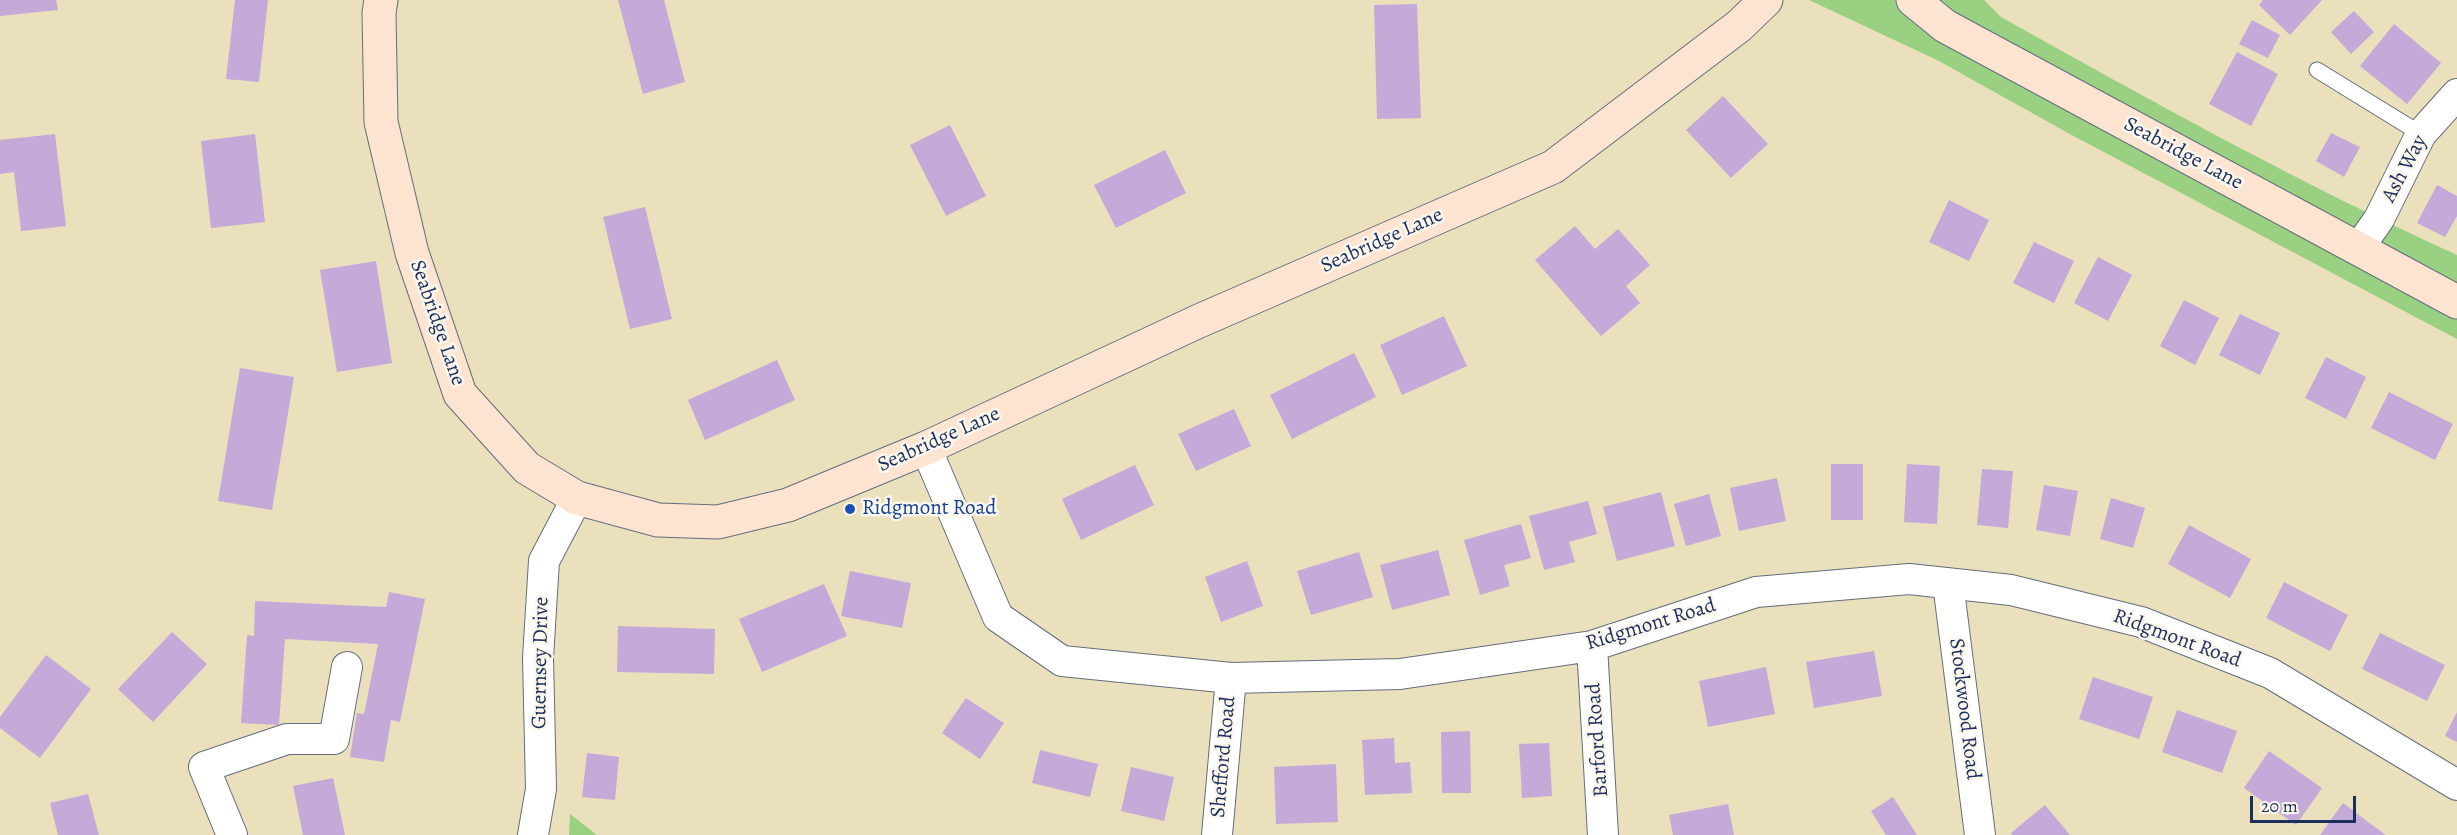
<!DOCTYPE html>
<style>
body{margin:0}
#map{position:relative;width:2457px;height:835px;overflow:hidden;background:#eae0bc;font-family:Alegreya,serif}
canvas{display:block}
.scale{position:absolute;left:2250px;top:796px;width:106px;height:27px;box-sizing:border-box;border:3px solid #1b2f5e;border-top:0;padding-left:8px;font-size:18px;line-height:21px;white-space:nowrap;color:#1b2f5e;-webkit-text-stroke:4px #fbf7ec;paint-order:stroke}
</style>
<div id="map">
<canvas width="2457" height="835"></canvas>
<div class="scale">20 m</div>
</div>
<script>
const ctx = document.querySelector('canvas').getContext('2d');
ctx.lineJoin = 'round';
function fillPath(path, color) { ctx.fillStyle = color; ctx.fill(path, 'evenodd'); }
function strokePath(path, color, width, dash) { ctx.strokeStyle = color; ctx.lineWidth = width; ctx.lineCap = dash ? 'butt' : 'round'; ctx.setLineDash(dash || []); ctx.stroke(path); }
function write(font, color, halo, rows, align = 'center') {
  ctx.font = font + ' Alegreya,serif'; ctx.lineWidth = 5; ctx.setLineDash([]); ctx.textBaseline = 'middle'; ctx.strokeStyle = halo; ctx.fillStyle = color; for (const [text, x, y, turn = 0] of rows) {
    ctx.save(); ctx.translate(x, y); ctx.rotate((+turn || 0) * Math.PI / 180); ctx.textAlign = isNaN(turn) ? turn : align; if (halo) ctx.strokeText(text, 0, 0); ctx.fillText(text, 0, 0); ctx.restore();
  }
}
const green = new Path2D(`
 M 1809,0 L 1984,0 L 2001,17 C 2151,101 2301,184 2457,255 L 2457,339 L 2068,133 L 1937,60 Z
 M 570,814 L 597,835 L 569,835 Z`);
const building = new Path2D(`
 M 0,0 L 56,0 L 58,10 L 0,16 Z
 M 235,0 L 268,0 L 259,82 L 226,79 Z
 M 618,0 L 664,0 L 685,82 L 643,94 Z
 M 2263,0 L 2322,0 L 2290,35 L 2259,5 Z
 M 1417,4 L 1421,118 L 1377,119 L 1374,5 Z
 M 2354,11 L 2374,32 L 2351,54 L 2331,32 Z
 M 2252,20 L 2280,35 L 2268,58 L 2239,44 Z
 M 2394,24 L 2441,63 L 2407,104 L 2360,66 Z
 M 2237,52 L 2278,74 L 2251,126 L 2209,104 Z
 M 1723,96 L 1768,144 L 1731,178 L 1686,130 Z
 M 950,125 L 986,196 L 946,216 L 910,145 Z
 M 2331,133 L 2360,147 L 2344,177 L 2316,161 Z
 M 55,134 L 66,226 L 21,231 L 14,172 L 0,174 L 0,140 Z
 M 255,134 L 265,222 L 211,228 L 201,141 Z
 M 1165,150 L 1186,193 L 1116,228 L 1094,185 Z
 M 2437,185 L 2457,196 L 2457,216 L 2445,237 L 2417,223 Z
 M 1949,200 L 1989,220 L 1969,261 L 1929,242 Z
 M 645,207 L 672,319 L 630,329 L 603,217 Z
 M 1575,226 L 1595,249 L 1618,229 L 1650,265 L 1626,286 L 1640,303 L 1601,336 L 1535,260 Z
 M 2034,242 L 2074,261 L 2054,303 L 2013,283 Z
 M 2098,257 L 2132,275 L 2108,321 L 2074,303 Z
 M 376,261 L 392,363 L 337,372 L 320,270 Z
 M 2184,300 L 2219,318 L 2195,365 L 2160,346 Z
 M 2240,314 L 2280,333 L 2260,375 L 2219,355 Z
 M 1444,316 L 1467,366 L 1402,395 L 1380,345 Z
 M 1354,353 L 1376,397 L 1292,439 L 1270,395 Z
 M 2326,357 L 2366,377 L 2346,419 L 2305,398 Z
 M 777,360 L 795,400 L 705,440 L 688,400 Z
 M 240,368 L 294,377 L 272,510 L 218,501 Z
 M 2389,392 L 2453,424 L 2435,460 L 2371,428 Z
 M 1234,409 L 1251,446 L 1196,471 L 1178,434 Z
 M 1831,464 L 1863,464 L 1863,520 L 1831,520 Z
 M 1907,464 L 1940,466 L 1937,524 L 1904,522 Z
 M 1135,465 L 1154,505 L 1081,540 L 1062,499 Z
 M 1982,469 L 2013,471 L 2008,528 L 1977,525 Z
 M 1777,478 L 1786,521 L 1739,531 L 1730,488 Z
 M 2044,485 L 2078,491 L 2070,536 L 2036,530 Z
 M 1661,492 L 1675,546 L 1617,561 L 1603,507 Z
 M 1709,494 L 1721,536 L 1686,546 L 1674,504 Z
 M 2111,498 L 2145,508 L 2133,548 L 2100,539 Z
 M 1588,501 L 1597,534 L 1569,542 L 1575,562 L 1544,570 L 1529,516 Z
 M 1521,524 L 1531,558 L 1504,565 L 1510,586 L 1480,595 L 1464,540 Z
 M 2189,525 L 2251,559 L 2230,598 L 2168,564 Z
 M 1438,550 L 1450,595 L 1392,610 L 1380,565 Z
 M 1359,552 L 1373,597 L 1311,615 L 1297,571 Z
 M 1247,561 L 1263,606 L 1221,622 L 1205,577 Z
 M 850,571 L 911,583 L 902,628 L 841,616 Z
 M 2284,582 L 2348,615 L 2330,651 L 2266,618 Z
 M 824,584 L 847,636 L 762,672 L 739,619 Z
 M 389,592 L 425,599 L 400,722 L 391,720 L 384,762 L 350,757 L 357,713 L 364,714 L 378,644 L 285,639 L 279,725 L 241,723 L 247,635 L 254,636 L 255,601 L 386,607 Z
 M 618,626 L 715,629 L 714,674 L 617,672 Z
 M 172,632 L 207,664 L 153,722 L 118,689 Z
 M 2380,633 L 2445,665 L 2427,701 L 2362,669 Z
 M 1874,651 L 1882,696 L 1814,708 L 1806,662 Z
 M 46,655 L 91,689 L 40,758 L 0,728 L 0,717 Z
 M 1766,667 L 1775,714 L 1708,727 L 1699,681 Z
 M 2093,677 L 2153,697 L 2139,739 L 2079,719 Z
 M 966,698 L 1004,723 L 980,759 L 942,733 Z
 M 2177,710 L 2237,731 L 2222,773 L 2162,752 Z
 M 2457,712 L 2457,742 L 2445,736 Z
 M 1470,731 L 1471,793 L 1442,793 L 1441,732 Z
 M 1394,738 L 1395,763 L 1410,762 L 1412,793 L 1365,795 L 1362,740 Z
 M 1549,743 L 1552,796 L 1522,798 L 1519,744 Z
 M 1040,750 L 1098,764 L 1090,797 L 1032,783 Z
 M 2269,751 L 2322,788 L 2296,825 L 2244,788 Z
 M 587,753 L 619,757 L 615,800 L 582,797 Z
 M 1336,764 L 1338,822 L 1276,824 L 1274,767 Z
 M 1131,767 L 1174,777 L 1164,821 L 1121,811 Z
 M 333,778 L 345,835 L 303,835 L 293,786 Z
 M 88,794 L 99,835 L 58,835 L 50,803 Z
 M 1893,797 L 1917,835 L 1886,835 L 1871,811 Z
 M 2343,803 L 2368,822 L 2386,835 L 2320,835 Z
 M 1728,804 L 1734,835 L 1673,835 L 1669,815 Z
 M 2045,805 L 2070,835 L 2012,835 L 2011,833 Z`);
const lane = new Path2D(`
 M 2317,70 L 2421,134`);
const street = new Path2D(`
 M 2358,249 L 2379,219 L 2421,134 L 2457,94
 M 926,448 L 998,617 L 1062,661 L 1231,678 L 1400,674 L 1592,646 L 1756,592 L 1909,579 L 2011,590 L 2141,622 L 2270,673 L 2457,785
 M 1948,583 L 1980,835
 M 1592,646 L 1603,835
 M 232,835 L 204,767 L 287,739 L 334,739 L 347,667
 M 533,835 L 541,789 L 538,658 L 544,561 L 577,498
 M 1217,835 L 1231,678`);
const secondary = new Path2D(`
 M 381,0 L 379,13 L 381,122 L 412,253 L 460,394 L 527,468 L 577,498 L 658,520 L 718,522 L 788,505 L 926,448 L 1199,321 L 1553,167 L 1739,26 L 1766,0
 M 1913,0 L 1945,26 L 2457,302`);
const markers = [
 [850,509,6,"#1a4fb4"]
];
const streetNames = [
 ["Seabridge Lane",2183,154,28],
 ["Ash Way",2405,169,-62],
 ["Seabridge Lane",1382,241,-24],
 ["Seabridge Lane",437,323,71],
 ["Seabridge Lane",939,440,-24],
 ["Ridgmont Road",1651,625,-17],
 ["Ridgmont Road",2177,639,20],
 ["Guernsey Drive",541,663,-89],
 ["Stockwood Road",1964,709,83],
 ["Barford Road",1598,740,-94],
 ["Shefford Road",1224,757,-85]
];
const transitNames = [
 ["Ridgmont Road",862,509]
];
fillPath(green, '#9ad082');
fillPath(building, '#c5a9d8');
strokePath(lane, '#636d7f', 17);
strokePath(street, '#636d7f', 32);
strokePath(secondary, '#636d7f', 35);
strokePath(lane, '#fff', 15);
strokePath(street, '#fff', 30);
strokePath(secondary, '#fde4d1', 33);
for (const [x, y, r, color] of markers) { const dot = new Path2D(); dot.arc(x, y, r, 0, 2 * Math.PI); ctx.fillStyle = color; ctx.fill(dot); strokePath(dot, '#fbf7ec', 2); }
write('21px', '#1b2f5e', '#fbf7ec', streetNames);
write('21px', '#164399', '#fbf7ec', transitNames, 'left');
</script>
